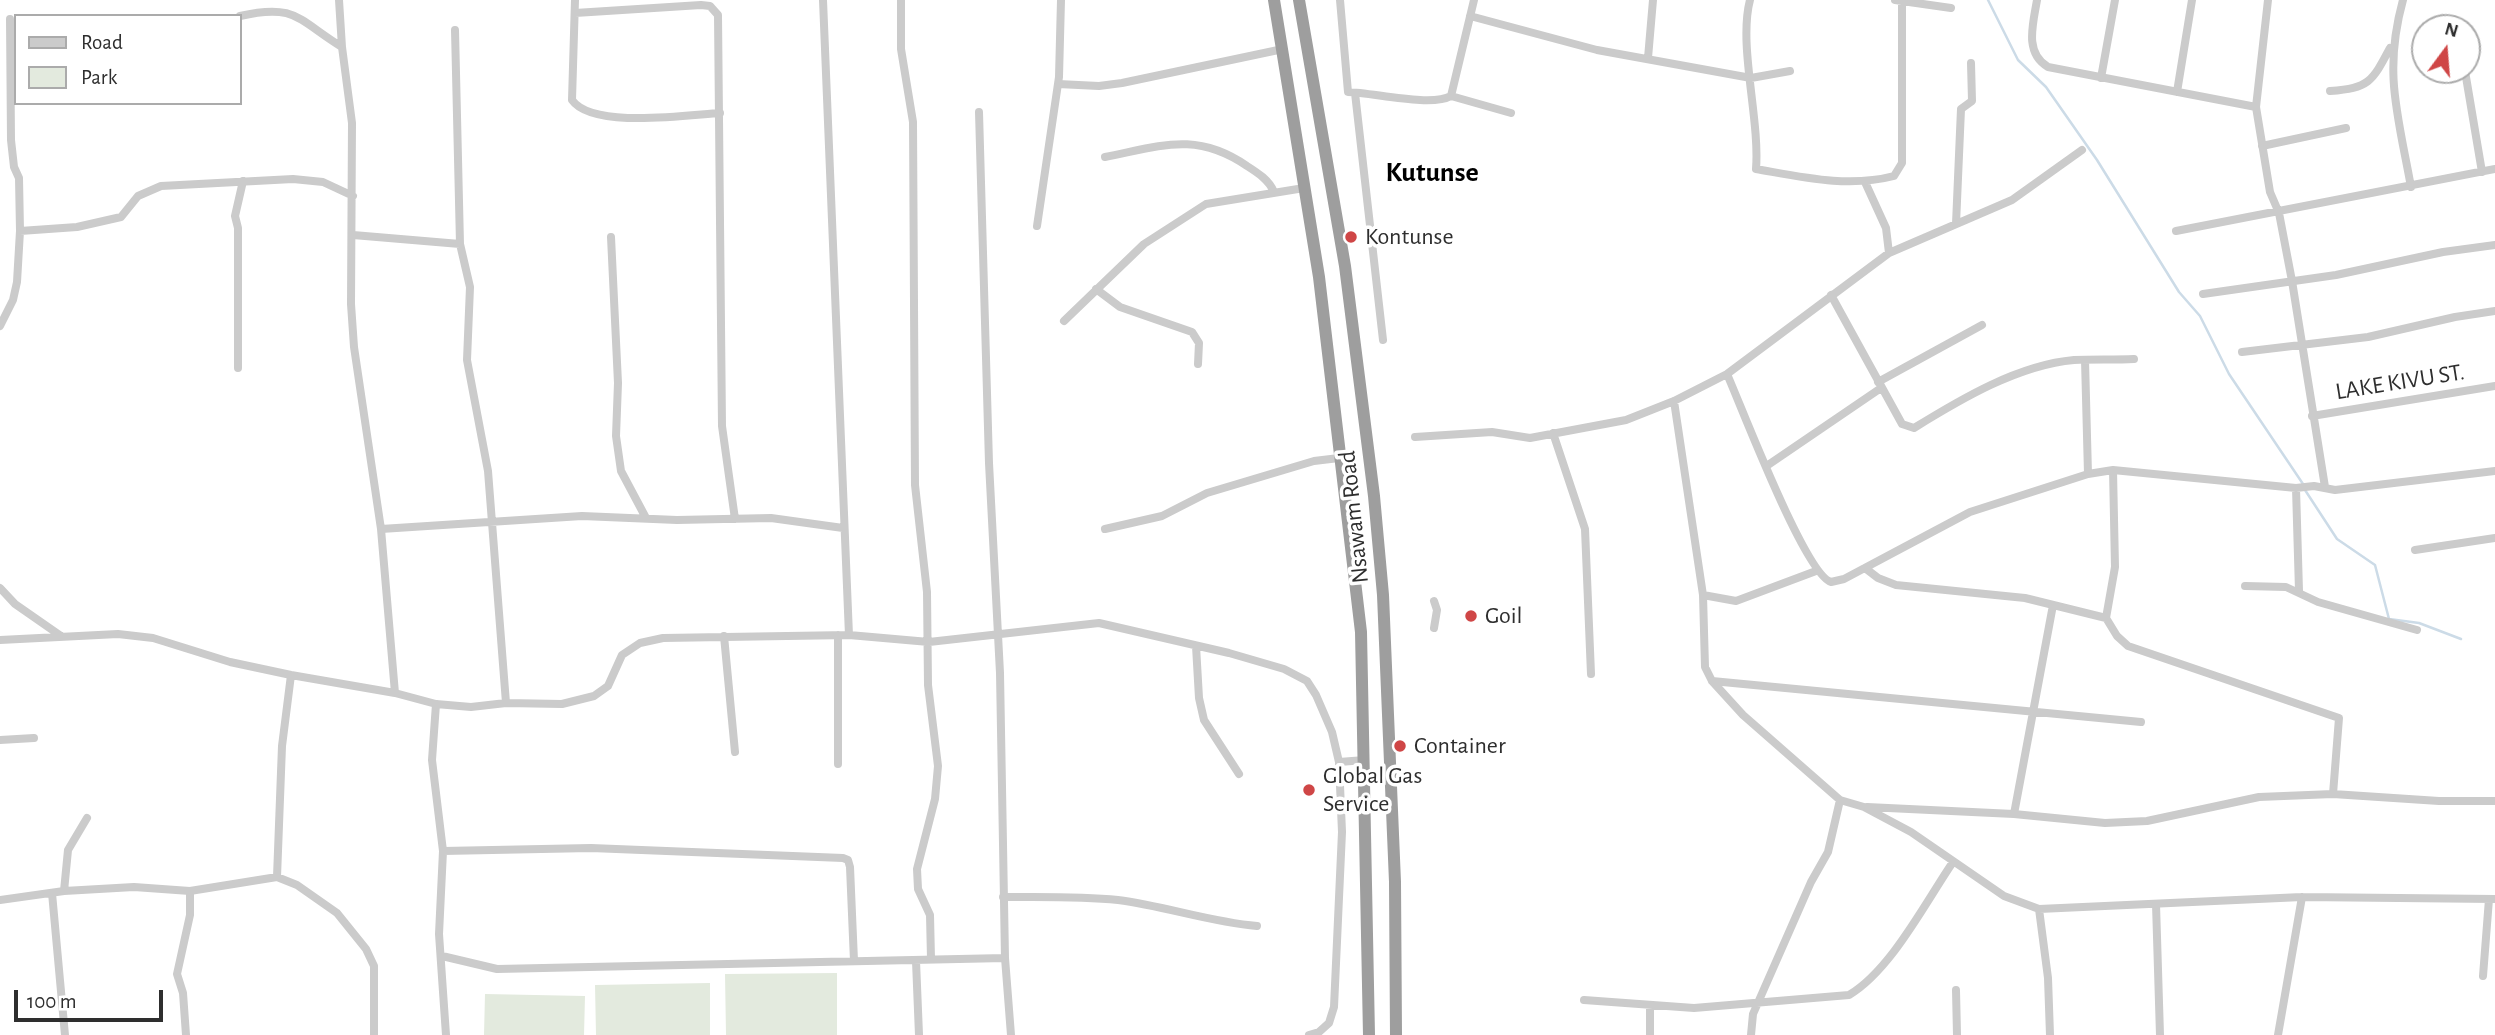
<!DOCTYPE html>
<style>
body{margin:0}
#map{position:relative;width:2495px;height:1035px;overflow:hidden;background:#fff;font-family:"Alegreya Sans",sans-serif}
canvas{display:block}
.legend{position:absolute;left:14px;top:14px;width:228px;height:91px;box-sizing:border-box;background:#fff;border:2px solid #ababab;margin:0;padding:9px 12px;list-style:none;font-size:21px;color:#2e2e2e}
.legend li{display:flex;align-items:center;gap:14px;height:35px}
.legend b{width:35px;border:2px solid #ababab}
.north{position:absolute;left:2411px;top:14px;width:70px;height:70px;box-sizing:border-box;background:#fff;border:2px solid #ababab;border-radius:50%;rotate:16deg;font-size:19px;font-weight:700;line-height:28px;text-align:center;color:#2e2e2e}
.north::after{content:'';display:block;margin:auto;width:24px;height:32px;background:#cf4646;clip-path:polygon(50% 0,100% 100%,50% 72%,0 100%)}
.scale{position:absolute;left:14px;top:990px;width:149px;height:32px;box-sizing:border-box;border:4px solid #2e2e2e;border-top:0;padding-left:9px;font-size:21px;line-height:24px;white-space:nowrap;color:#2e2e2e;-webkit-text-stroke:5px #fff;paint-order:stroke}
</style>
<div id="map">
<canvas width="2495" height="1035"></canvas>
<ul class="legend">
<li><b style="height:9px;background:#cbcbcb"></b>Road</li>
<li><b style="height:19px;background:#e3eade"></b>Park</li>
</ul>
<div class="north">N</div>
<div class="scale">100 m</div>
</div>
<script>
const ctx = document.querySelector('canvas').getContext('2d');
ctx.lineJoin = 'round';
function fillPath(path, color) { ctx.fillStyle = color; ctx.fill(path, 'evenodd'); }
function strokePath(path, color, width, dash) { ctx.strokeStyle = color; ctx.lineWidth = width; ctx.lineCap = dash ? 'butt' : 'round'; ctx.setLineDash(dash || []); ctx.stroke(path); }
function write(font, color, halo, rows, align = 'center') {
  ctx.font = font + ' "Alegreya Sans",sans-serif'; ctx.lineWidth = 7; ctx.setLineDash([]); ctx.textBaseline = 'middle'; ctx.strokeStyle = halo; ctx.fillStyle = color; for (const [text, x, y, turn = 0] of rows) {
    ctx.save(); ctx.translate(x, y); ctx.rotate((+turn || 0) * Math.PI / 180); ctx.textAlign = isNaN(turn) ? turn : align; if (halo) ctx.strokeText(text, 0, 0); ctx.fillText(text, 0, 0); ctx.restore();
  }
}
const green = new Path2D(`
 M 837,973 L 837,1035 L 726,1035 L 725,974 Z
 M 710,983 L 710,1035 L 596,1035 L 595,985 Z
 M 485,994 L 585,996 L 584,1035 L 484,1035 Z`);
const stream = new Path2D(`
 M 1988,0 L 2018,60 L 2046,87 L 2097,160 L 2179,292 L 2200,316 L 2229,374 L 2303,484
 M 2305,490 L 2337,539 L 2375,565 L 2389,619 L 2419,623 L 2461,639`);
const minor = new Path2D(`
 M 339,0 L 342,47
 M 575,0 L 572,100 C 592,129 687,115 720,113
 M 823,0 L 849,635
 M 901,0 L 901,49 L 913,122 L 915,485 L 927,592 L 928,685 L 938,766 L 935,799 L 917,869 L 918,889 L 930,915 L 931,959
 M 1340,0 L 1348,92 C 1375,93 1431,107 1451,96 L 1474,0
 M 1750,0 C 1738,45 1760,119 1756,169 C 1802,177 1848,188 1894,176 L 1902,163 L 1902,1
 M 1895,0 L 1951,8
 M 2037,0 C 2033,24 2024,53 2048,67 L 2256,107
 M 2268,0 L 2256,107 L 2270,192 L 2279,213 L 2292,281 L 2325,487
 M 2403,0 C 2383,72 2398,115 2411,187
 M 575,13 L 701,5 L 710,6 L 718,15 L 722,426 L 735,519
 M 240,16 C 296,3 298,20 342,47 L 352,123 L 351,304 L 354,347 L 381,529 L 395,693
 M 1470,16 L 1597,50 L 1751,78 L 1790,71
 M 455,30 L 460,244 L 470,287 L 467,360 L 488,471 L 506,703
 M 1648,58 L 1653,0
 M 2466,77 L 2482,172
 M 2101,78 L 2115,0
 M 1058,84 L 1099,86 L 1122,83 L 1283,49
 M 2330,91 C 2369,88 2372,82 2390,48
 M 2177,92 L 2192,0
 M 1355,93 L 1383,340
 M 1451,96 L 1511,113
 M 979,112 L 989,463 L 1000,673 L 1005,958
 M 2262,146 L 2346,128
 M 1105,157 C 1161,146 1196,131 1247,166 C 1258,173 1269,180 1274,192
 M 1865,182 L 1886,228 L 1889,253
 M 1956,224 L 1961,109 L 1972,101 L 1971,63
 M 1037,226 L 1059,77 L 1061,0
 M 20,231 L 77,227 L 121,217 L 138,196 L 161,186 L 293,179 L 323,182 L 353,196
 M 2176,231 L 2495,169
 M 353,235 L 460,244
 M 611,237 L 618,383 L 616,436 L 621,471 L 646,518
 M 1096,289 L 1120,307 L 1192,332 L 1199,343 L 1198,364
 M 2203,294 L 2336,275 L 2443,252 L 2495,245
 M 1831,295 L 1902,424 L 1914,428 C 1961,399 2018,365 2074,360 C 2094,359 2114,360 2134,359
 M 1064,321 L 1144,244 L 1206,204 L 1304,188
 M 0,326 L 13,300 L 17,282 L 20,231 L 19,178 L 14,167 L 11,140 L 10,19
 M 2242,352 L 2368,337 L 2455,317 L 2495,311
 M 2085,360 L 2088,474
 M 238,368 L 238,228 L 235,216 L 243,181
 M 1727,374 C 1742,408 1805,574 1831,582 L 1844,579 L 1970,512 L 2088,474 L 2113,470 L 2296,488 L 2314,486 L 2335,490 L 2495,471
 M 1878,382 L 1982,325
 M 1674,401 L 1703,595 L 1705,667 L 1712,681 L 1743,715 L 1840,800 L 1864,807 L 1911,832 L 2004,896 L 2039,909 L 2302,897 L 2495,899
 M 2312,416 L 2495,386
 M 1553,433 L 1585,529 L 1591,674
 M 1415,437 L 1492,432 L 1530,438 L 1626,420 L 1674,401 L 1727,374 L 1889,253 L 2012,200 L 2082,150
 M 1768,465 L 1881,388
 M 2113,470 L 2115,567 L 2106,618 L 2117,636 L 2128,646 L 2339,718 L 2333,794
 M 2296,488 L 2299,591
 M 381,529 L 582,516 L 677,520 L 771,518 L 843,528
 M 1105,529 L 1162,516 L 1207,493 L 1314,461 L 1339,458
 M 2415,550 L 2495,538
 M 1865,568 L 1878,578 L 1896,585 L 2025,598 L 2106,618
 M 2245,586 L 2286,587 L 2318,602 L 2417,630
 M 0,588 L 15,604 L 61,636
 M 1703,595 L 1736,601 L 1816,571
 M 1434,601 L 1437,610 L 1434,628
 M 724,636 L 735,752
 M 0,640 L 118,634 L 153,638 L 230,662 L 291,675 L 395,693 L 436,704 L 471,707 L 506,703 L 562,704 L 594,696 L 608,686 L 622,655 L 640,643 L 663,638 L 849,635 L 929,642 L 1099,623 L 1229,653 L 1284,669 L 1307,681 L 1316,695 L 1332,732 L 1339,762 L 1342,832 L 1334,1007 L 1329,1023 L 1319,1032 L 1309,1035
 M 1196,646 L 1199,698 L 1204,720 L 1239,774
 M 1712,681 L 2141,722
 M 436,704 L 432,760 L 443,851 L 439,934 L 446,1035
 M 0,740 L 34,738
 M 1339,762 L 1365,760
 M 838,764 L 838,635
 M 1867,807 L 2014,814 L 2105,823 L 2147,821 L 2259,797 L 2333,794 L 2439,801 L 2495,801
 M 2014,814 L 2053,605
 M 443,851 L 591,848 L 843,858 L 848,860 L 850,867 L 854,961
 M 277,877 L 282,746 L 291,675
 M 64,891 L 68,850 L 87,818
 M 52,893 L 65,1035
 M 1003,897 C 1042,897 1080,896 1118,900 C 1165,906 1210,922 1257,926
 M 0,900 L 64,891 L 134,887 L 190,891 L 277,877 L 297,885 L 337,913 L 366,949 L 374,966 L 374,1035
 M 2156,904 L 2160,1035
 M 2039,909 L 2048,978 L 2050,1035
 M 442,956 L 497,969 L 1005,958 L 1011,1035
 M 916,961 L 919,1035
 M 2483,976 L 2489,899
 M 1956,990 L 1957,1035
 M 1584,1000 L 1694,1008 L 1849,995 C 1891,970 1925,903 1953,862
 M 186,1035 L 183,993 L 177,974 L 190,915 L 190,891
 M 1650,1035 L 1650,1005
 M 1751,1035 L 1753,1014 L 1811,882 L 1828,852 L 1840,800
 M 2278,1035 L 2302,897`);
const trunk = new Path2D(`
 M 1274,0 L 1319,277 L 1361,632 L 1369,1035
 M 1299,0 L 1345,266 L 1374,496 L 1383,595 L 1395,882 L 1396,1035`);
const markers = [
 [1351,237,7,"#cf4646"],
 [1471,616,7,"#cf4646"],
 [1400,746,7,"#cf4646"],
 [1309,790,7,"#cf4646"]
];
const poiNames = [
 ["Kontunse",1365,237],
 ["Goil",1485,616],
 ["Container",1414,746],
 ["Global Gas",1323,776],
 ["Service",1323,804]
];
const streetNames = [
 ["LAKE KIVU ST.",2400,382,-9],
 ["Nsawam Road",1354,517,-96]
];
const quarterNames = [
 ["Kutunse",1432,173]
];
fillPath(green, '#e3eade');
strokePath(stream, '#ccdbe7', 2.5);
strokePath(minor, '#cbcbcb', 8);
strokePath(trunk, '#9e9e9e', 12);
for (const [x, y, r, color] of markers) { const dot = new Path2D(); dot.arc(x, y, r, 0, 2 * Math.PI); ctx.fillStyle = color; ctx.fill(dot); strokePath(dot, '#fff', 2.5); }
write('24px', '#2e2e2e', '#fff', poiNames, 'left');
write('24px', '#2e2e2e', '#fff', streetNames);
write('bold 28px', '#000', '#fff', quarterNames);
</script>
